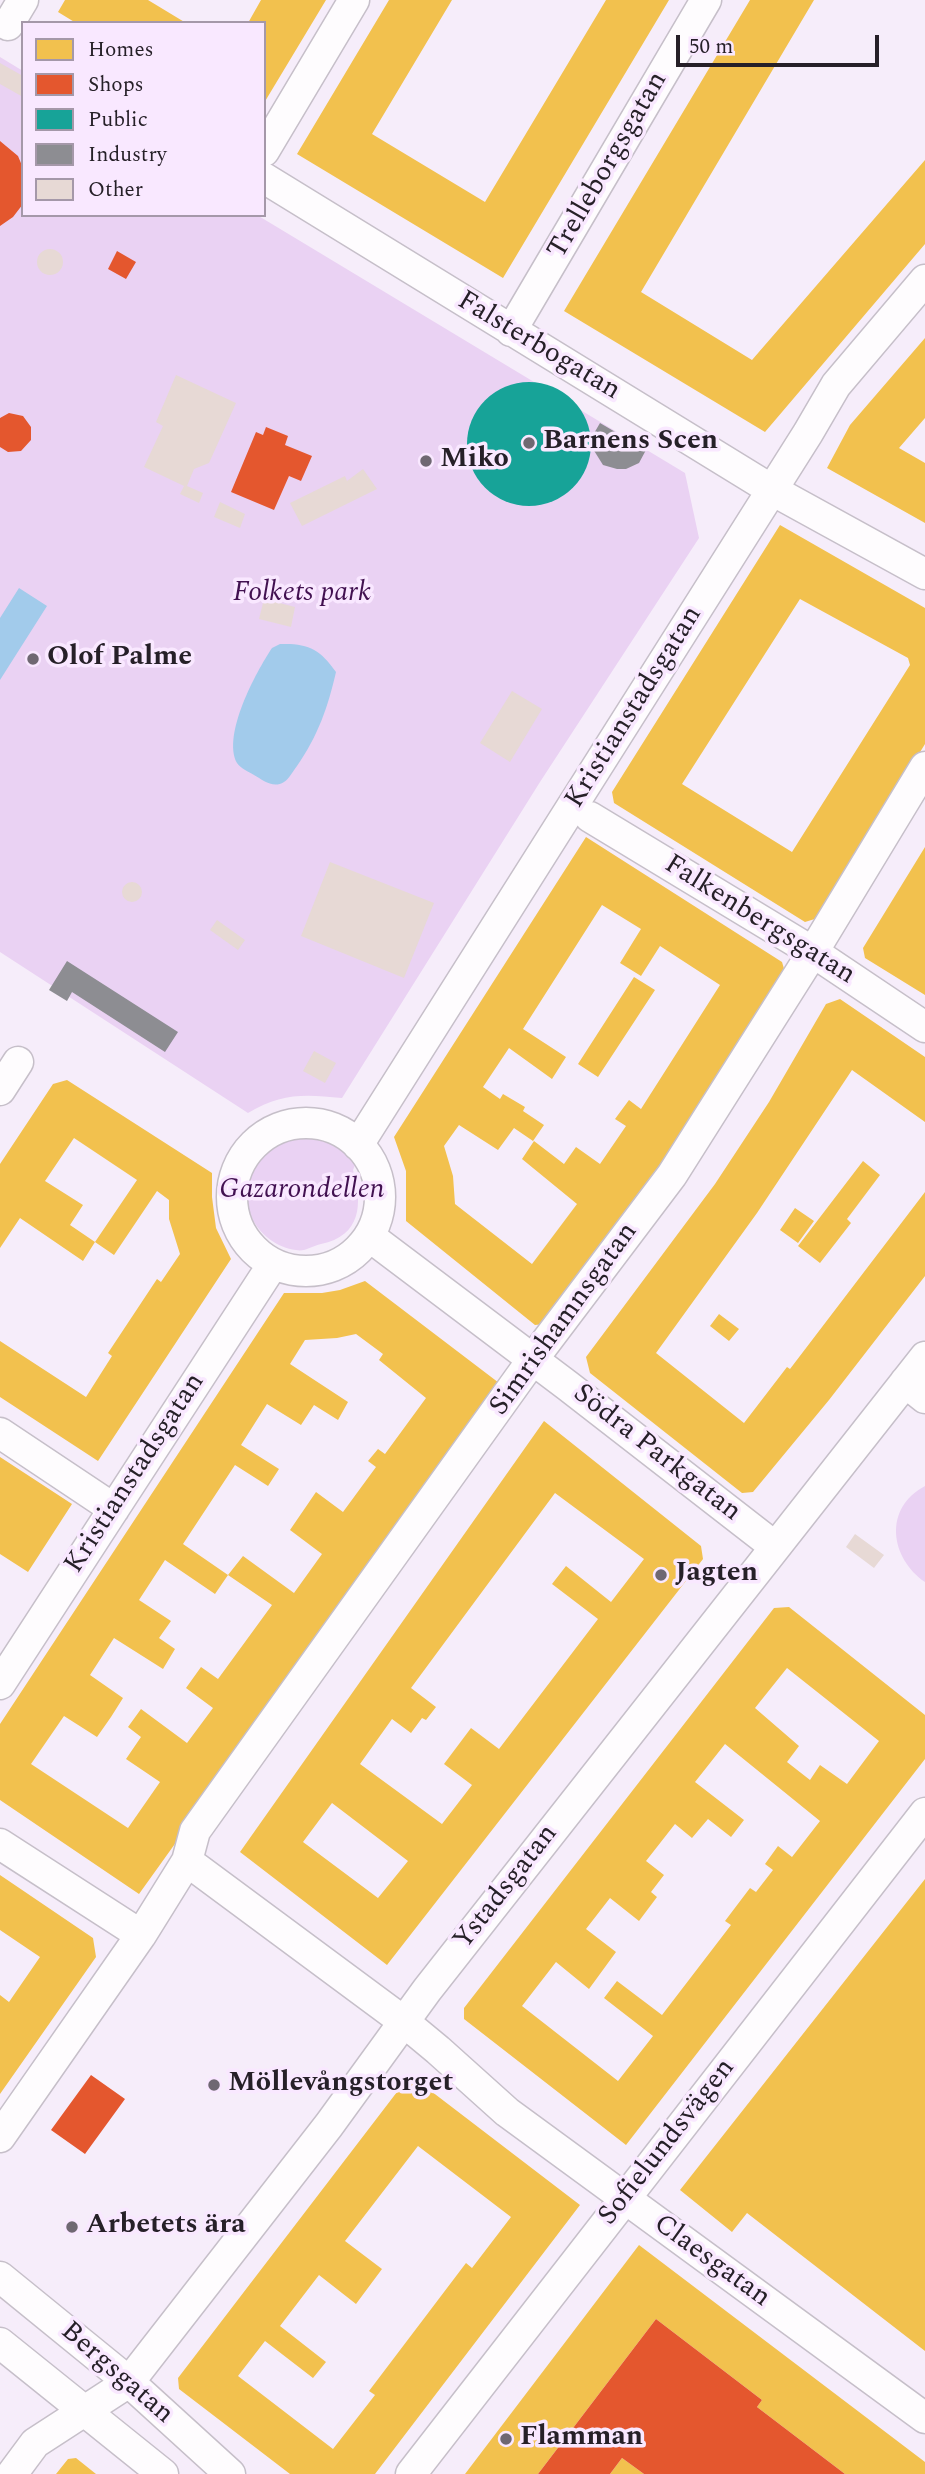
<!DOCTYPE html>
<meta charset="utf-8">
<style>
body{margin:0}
#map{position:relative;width:925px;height:2474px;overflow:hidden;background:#f6edfa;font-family:Spectral,serif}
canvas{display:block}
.legend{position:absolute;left:21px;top:21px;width:245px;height:196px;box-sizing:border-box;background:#f9e8ff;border:2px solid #a598a9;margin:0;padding:9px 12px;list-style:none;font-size:21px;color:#262028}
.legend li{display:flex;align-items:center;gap:14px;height:35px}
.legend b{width:35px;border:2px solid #a598a9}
.scale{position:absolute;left:676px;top:35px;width:203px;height:32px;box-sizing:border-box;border:4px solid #262028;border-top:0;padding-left:9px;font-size:21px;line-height:24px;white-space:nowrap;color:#262028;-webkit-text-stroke:5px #f9e8ff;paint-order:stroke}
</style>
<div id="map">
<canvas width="925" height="2474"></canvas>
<ul class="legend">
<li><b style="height:19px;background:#f2c14e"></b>Homes</li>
<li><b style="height:19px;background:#e4572e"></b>Shops</li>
<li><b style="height:19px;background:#17a398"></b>Public</li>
<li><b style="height:19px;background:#8d8d92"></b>Industry</li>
<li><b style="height:19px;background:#e7d9d5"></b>Other</li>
</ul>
<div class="scale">50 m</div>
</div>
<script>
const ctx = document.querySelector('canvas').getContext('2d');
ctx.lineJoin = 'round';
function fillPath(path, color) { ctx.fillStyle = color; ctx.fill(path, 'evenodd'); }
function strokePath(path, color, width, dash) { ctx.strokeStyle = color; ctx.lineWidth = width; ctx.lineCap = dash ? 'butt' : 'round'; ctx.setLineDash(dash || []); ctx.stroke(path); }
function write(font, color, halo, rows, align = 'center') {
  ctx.font = font + ' Spectral,serif'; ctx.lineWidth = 7; ctx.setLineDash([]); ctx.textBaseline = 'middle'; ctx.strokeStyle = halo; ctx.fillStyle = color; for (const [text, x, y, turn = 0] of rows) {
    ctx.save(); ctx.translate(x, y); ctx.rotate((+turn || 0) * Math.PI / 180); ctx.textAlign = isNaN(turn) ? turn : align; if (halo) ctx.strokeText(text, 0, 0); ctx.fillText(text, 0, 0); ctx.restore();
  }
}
const green = new Path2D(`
 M 0,57 L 23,71 L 23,215 L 257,215 L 685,473 L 699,538 L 540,782 L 342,1098 C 304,1094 281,1093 248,1113 L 0,952 Z
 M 304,1132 C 327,1136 342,1146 355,1165 L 353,1170 C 363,1204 361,1236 321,1244 C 312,1246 305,1252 296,1250 C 259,1245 236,1205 249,1170 C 257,1148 275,1139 297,1136 L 297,1133 Z
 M 925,1486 L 925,1582 C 890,1558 883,1508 925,1486 Z`);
const water = new Path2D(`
 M 19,588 L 47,606 L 0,680 L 0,618 Z
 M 280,644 C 308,643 320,649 336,672 C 328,707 318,736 297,766 C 293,771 289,779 284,782 C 273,789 263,780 254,775 C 249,772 240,768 237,763 C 222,735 256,672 272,648 Z`);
const homes = new Path2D(`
 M 65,0 L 148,0 L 186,23 L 76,23 L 58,12 Z
 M 261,0 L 326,0 L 264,103 L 264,23 L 248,23 Z
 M 389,0 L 452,0 L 372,134 L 485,202 L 606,0 L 669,0 L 503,278 L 297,154 Z
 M 750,0 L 814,0 L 641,292 L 752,360 L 925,160 L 925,244 L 765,432 L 564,311 Z
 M 925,338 L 925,418 L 899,448 L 925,463 L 925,523 L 827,468 L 850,425 Z
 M 780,525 L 925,608 L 925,744 L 818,918 L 805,922 L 614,803 L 612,792 ZM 800,599 L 908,658 L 910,665 L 792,852 L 682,784 Z
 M 586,837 L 782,962 L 785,972 L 683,1138 L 545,1324 L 535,1325 L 406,1221 L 406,1171 L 394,1137 ZM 602,905 L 641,929 L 620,963 L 641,976 L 660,946 L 720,985 L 641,1109 L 629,1100 L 615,1119 L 626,1126 L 600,1164 L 576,1147 L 564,1164 L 534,1141 L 522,1159 L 577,1204 L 532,1264 L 455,1204 L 453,1176 L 444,1146 L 459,1125 L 498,1150 L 514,1128 L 533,1141 L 544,1125 L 523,1111 L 525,1107 L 503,1094 L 500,1099 L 483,1087 L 509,1048 L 552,1079 L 566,1057 L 523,1029 Z
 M 925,847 L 925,995 L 865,958 L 863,948 Z
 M 634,977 L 655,990 L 598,1077 L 578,1064 Z
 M 840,999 L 925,1057 L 925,1122 L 852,1070 L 757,1213 L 656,1353 L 744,1423 L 787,1367 L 790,1369 L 925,1192 L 925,1276 L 829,1400 L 753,1492 L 742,1493 L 590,1373 L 586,1357 L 715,1184 L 769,1102 L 826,1004 Z
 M 67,1080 L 212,1173 L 212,1197 L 216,1228 L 231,1259 L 98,1461 L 0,1397 L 0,1341 L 86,1397 L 112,1356 L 108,1353 L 157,1279 L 161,1282 L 180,1254 L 169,1219 L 169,1200 L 157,1191 L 114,1255 L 95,1242 L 137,1180 L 74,1138 L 45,1181 L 83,1205 L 70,1225 L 95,1242 L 83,1261 L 20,1218 L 0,1248 L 0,1164 L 53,1084 Z
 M 863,1161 L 880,1175 L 847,1219 L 851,1223 L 820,1263 L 798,1246 Z
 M 795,1208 L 814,1221 L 798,1243 L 780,1230 Z
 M 365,1281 L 503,1386 L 139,1894 L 0,1800 L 0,1724 L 284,1293 L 322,1293 L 340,1290 ZM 356,1334 L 383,1354 L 379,1360 L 426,1398 L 385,1454 L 378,1449 L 368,1461 L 376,1467 L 343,1512 L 316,1492 L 290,1530 L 322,1554 L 294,1593 L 243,1556 L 228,1575 L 272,1605 L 218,1679 L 201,1667 L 186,1688 L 213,1708 L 187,1743 L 141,1709 L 128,1727 L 141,1737 L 126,1759 L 160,1782 L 128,1828 L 31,1764 L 64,1716 L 97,1737 L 111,1717 L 123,1698 L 90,1675 L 114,1638 L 163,1669 L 175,1649 L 159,1638 L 171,1621 L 139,1600 L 165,1560 L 215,1594 L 228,1575 L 183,1544 L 235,1465 L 268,1486 L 279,1469 L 241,1445 L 267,1404 L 301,1425 L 314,1405 L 338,1420 L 348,1402 L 290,1364 L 305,1340 L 337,1338 Z
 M 719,1314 L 739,1329 L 729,1341 L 710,1326 Z
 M 544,1421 L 701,1546 L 703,1559 L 387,1965 L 240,1852 ZM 555,1493 L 644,1559 L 611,1602 L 566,1566 L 552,1584 L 598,1619 L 499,1749 L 471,1728 L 444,1764 L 472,1785 L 442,1824 L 360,1764 L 392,1719 L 411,1733 L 422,1718 L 426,1720 L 436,1707 L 411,1688 ZM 332,1803 L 408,1861 L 378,1898 L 303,1842 Z
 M 0,1457 L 72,1504 L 28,1572 L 0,1554 Z
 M 789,1607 L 925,1715 L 925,1759 L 626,2145 L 464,2019 L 464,2008 L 774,1608 ZM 787,1668 L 879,1741 L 847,1784 L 820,1765 L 810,1780 L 787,1762 L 799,1746 L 755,1708 ZM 725,1744 L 820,1821 L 792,1857 L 778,1846 L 765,1864 L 773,1870 L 756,1892 L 750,1888 L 725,1921 L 731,1925 L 662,2015 L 617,1981 L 604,1998 L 653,2036 L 618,2081 L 522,2006 L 556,1962 L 589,1989 L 616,1952 L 586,1929 L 610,1898 L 639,1921 L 657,1897 L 651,1892 L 664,1875 L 646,1861 L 675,1824 L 692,1838 L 708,1819 L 731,1837 L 744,1820 L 695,1782 Z
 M 0,1875 L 93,1938 L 96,1957 L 0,2094 L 0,1995 L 9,2002 L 40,1957 L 0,1930 Z
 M 925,1879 L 925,2351 L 747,2213 L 732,2232 L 680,2190 Z
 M 410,2075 L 580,2205 L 375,2474 L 290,2474 L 179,2389 L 178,2378 ZM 418,2146 L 511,2217 L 472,2268 L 466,2263 L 369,2391 L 375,2395 L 333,2449 L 238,2376 L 265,2341 L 313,2378 L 326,2362 L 280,2326 L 319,2275 L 356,2304 L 382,2269 L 345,2241 Z
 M 639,2245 L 925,2462 L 925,2474 L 845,2474 L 757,2407 L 762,2400 L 656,2319 L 538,2474 L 465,2474 Z
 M 76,2458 L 96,2474 L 56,2474 L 68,2459 Z
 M 622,2458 L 644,2474 L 610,2474 Z`);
const shops = new Path2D(`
 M 0,141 L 18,156 L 23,168 L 23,204 L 13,217 L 0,226 Z
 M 117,251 L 136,262 L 126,279 L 108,269 Z
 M 9,413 L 23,416 L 31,427 L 31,440 L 21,451 L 8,452 L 0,447 L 0,418 Z
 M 266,427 L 288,436 L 285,445 L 312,456 L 301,481 L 289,476 L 274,510 L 231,492 L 256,432 L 263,435 Z
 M 91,2075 L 125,2099 L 85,2154 L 51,2130 Z
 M 656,2319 L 762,2400 L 757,2407 L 845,2474 L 644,2474 L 622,2458 L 610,2474 L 538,2474 Z`);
const public = new Path2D(`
 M467 444a62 62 0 1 1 124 0a62 62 0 1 1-124 0Z`);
const industry = new Path2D(`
 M 600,423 L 646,450 L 639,463 L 626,469 L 617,469 L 603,465 L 593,449 L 593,435 Z
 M 67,961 L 178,1032 L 165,1052 L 72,992 L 67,1001 L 49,990 Z`);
const building = new Path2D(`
 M 0,63 L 23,76 L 23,97 L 0,84 Z
 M37 262a13 13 0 1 1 26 0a13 13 0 1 1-26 0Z
 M 176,375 L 236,403 L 209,463 L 194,469 L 187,486 L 203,493 L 199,503 L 180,494 L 184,486 L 144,467 L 163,426 L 156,422 Z
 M 363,469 L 377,489 L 302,526 L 290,503 L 345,476 L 347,481 Z
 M 220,502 L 245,514 L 240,528 L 214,517 Z
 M 264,599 L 295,607 L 291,627 L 259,619 Z
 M 512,691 L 542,709 L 510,762 L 480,743 Z
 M 330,862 L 434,903 L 404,978 L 301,936 Z
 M122 892a10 10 0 1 1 20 0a10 10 0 1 1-20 0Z
 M 217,920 L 245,940 L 238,950 L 210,930 Z
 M 314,1051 L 336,1063 L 325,1083 L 303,1071 Z
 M 855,1534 L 884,1555 L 874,1568 L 846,1547 Z`);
const minor = new Path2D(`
 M 8,25 L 23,0
 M 264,151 L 354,0
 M 264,178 L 772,490 L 925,574
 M 511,331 L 706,0
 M 590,817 L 813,952 L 925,1027
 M 0,1090 L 18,1062
 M232 1197a74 74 0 1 1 148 0a74 74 0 1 1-148 0Z
 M 358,1145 L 808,433 L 836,385 L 925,280
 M 369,1236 L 568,1386 L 774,1546
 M 905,1382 L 925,1398
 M 0,1433 L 114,1509
 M 0,1684 L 273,1264
 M 0,1844 L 141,1935
 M 187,1861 L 403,2021 L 438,2050 L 507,2112 L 925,2418
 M 0,2137 L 141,1935 L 187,1861 L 195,1831 L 533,1359 L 672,1175 L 813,952 L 925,767
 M 0,2277 L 129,2382 L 230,2474
 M 0,2343 L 163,2474
 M 12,2474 L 35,2443 L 129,2382 L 329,2125 L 427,1990 L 925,1357
 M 411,2474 L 925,1813`);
const markers = [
 [529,443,7,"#6f6872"],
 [426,461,7,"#6f6872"],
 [33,659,7,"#6f6872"],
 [661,1575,7,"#6f6872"],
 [214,2085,7,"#6f6872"],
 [72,2227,7,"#6f6872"],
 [506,2439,7,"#6f6872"]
];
const streetNames = [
 ["Trelleborgsgatan",609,166,-60],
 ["Falsterbogatan",538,347,31],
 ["Kristianstadsgatan",635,708,-58],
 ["Falkenbergsgatan",759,921,32],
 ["Simrishamnsgatan",565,1320,-54],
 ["Södra Parkgatan",656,1454,38],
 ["Kristianstadsgatan",136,1474,-57],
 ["Ystadsgatan",507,1888,-52],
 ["Sofielundsvägen",668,2143,-52],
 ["Claesgatan",711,2262,36],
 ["Bergsgatan",116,2374,41]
];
const poiNames = [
 ["Barnens Scen",543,443],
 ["Miko",440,461],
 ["Olof Palme",47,659],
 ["Jagten",675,1575],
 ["Möllevångstorget",228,2085],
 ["Arbetets ära",86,2227],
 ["Flamman",520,2439]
];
const parkNames = [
 ["Folkets park",302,595],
 ["Gazarondellen",302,1192]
];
fillPath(green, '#ead2f3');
fillPath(water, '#a2cbeb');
fillPath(homes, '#f2c14e');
fillPath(shops, '#e4572e');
fillPath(public, '#17a398');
fillPath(industry, '#8d8d92');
fillPath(building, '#e7d9d5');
strokePath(minor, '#c6bfc9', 33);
strokePath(minor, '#fefcfe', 30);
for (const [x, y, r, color] of markers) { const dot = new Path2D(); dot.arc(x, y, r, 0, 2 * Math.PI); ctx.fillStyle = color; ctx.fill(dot); strokePath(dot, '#f9e8ff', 2.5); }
write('28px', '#262028', '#f9e8ff', streetNames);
write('bold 28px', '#262028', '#f9e8ff', poiNames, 'left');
write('italic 28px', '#421151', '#f9e8ff', parkNames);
</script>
